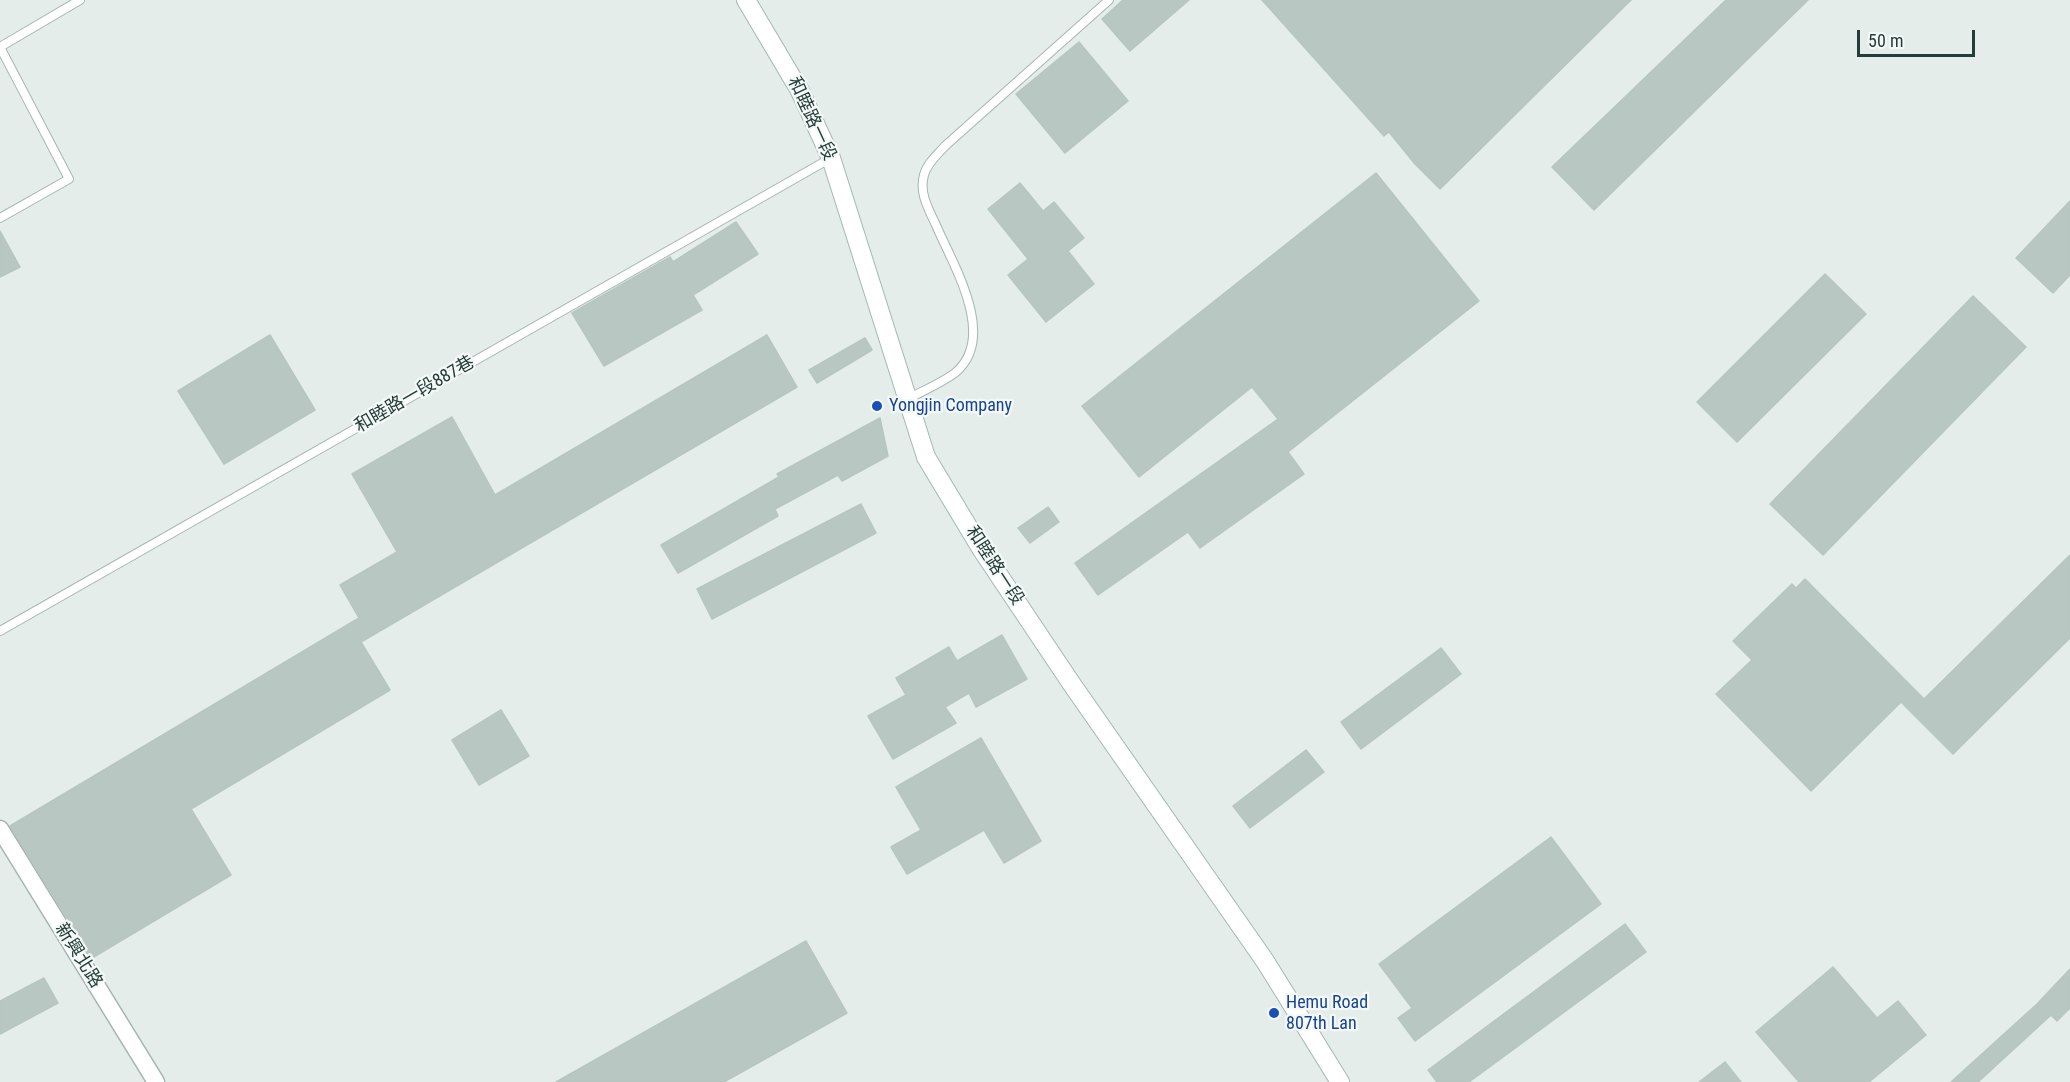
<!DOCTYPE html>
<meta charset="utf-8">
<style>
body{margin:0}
#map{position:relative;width:2070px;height:1082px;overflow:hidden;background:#e4edea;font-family:"Roboto Condensed",sans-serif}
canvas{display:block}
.scale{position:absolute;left:1857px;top:30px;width:118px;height:27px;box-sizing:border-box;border:3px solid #243d39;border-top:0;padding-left:8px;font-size:18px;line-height:21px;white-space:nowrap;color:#243d39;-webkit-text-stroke:4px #f4f9f7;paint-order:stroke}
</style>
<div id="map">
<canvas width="2070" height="1082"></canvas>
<div class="scale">50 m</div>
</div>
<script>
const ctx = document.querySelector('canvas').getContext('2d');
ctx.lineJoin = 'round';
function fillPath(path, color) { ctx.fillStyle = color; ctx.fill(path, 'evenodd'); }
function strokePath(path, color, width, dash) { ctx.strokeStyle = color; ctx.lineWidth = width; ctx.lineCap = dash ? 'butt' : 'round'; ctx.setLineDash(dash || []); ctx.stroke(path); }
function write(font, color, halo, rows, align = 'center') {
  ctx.font = font + ' "Roboto Condensed","Noto Sans TC",sans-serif'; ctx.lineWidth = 4.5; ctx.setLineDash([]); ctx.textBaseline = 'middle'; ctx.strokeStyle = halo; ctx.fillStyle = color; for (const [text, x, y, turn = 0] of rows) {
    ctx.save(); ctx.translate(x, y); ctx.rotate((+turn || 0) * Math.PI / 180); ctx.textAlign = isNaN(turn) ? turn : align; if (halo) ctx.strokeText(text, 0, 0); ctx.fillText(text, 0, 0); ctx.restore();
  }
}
const building = new Path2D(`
 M 1123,0 L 1189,0 L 1130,51 L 1102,19 Z
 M 1262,0 L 1631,0 L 1440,189 L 1415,164 L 1389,132 L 1384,136 Z
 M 1726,0 L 1808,0 L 1594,210 L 1552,167 Z
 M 1079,42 L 1128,101 L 1065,153 L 1016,94 Z
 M 1376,173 L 1479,301 L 1288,452 L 1304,474 L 1200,548 L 1188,532 L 1098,595 L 1075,563 L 1278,419 L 1252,387 L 1139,477 L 1082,406 Z
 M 1020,183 L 1043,211 L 1054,202 L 1084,238 L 1068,251 L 1094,284 L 1046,322 L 1008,275 L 1028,259 L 988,209 Z
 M 2070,201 L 2070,275 L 2053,293 L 2016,258 Z
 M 736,222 L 758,254 L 693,295 L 702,310 L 604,366 L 572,313 L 670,257 L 673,262 Z
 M 0,231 L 20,267 L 0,277 Z
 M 1825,274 L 1866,314 L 1737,442 L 1697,402 Z
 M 1973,296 L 2026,347 L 1823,555 L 1770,504 Z
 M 270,335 L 315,410 L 224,464 L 178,391 Z
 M 767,335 L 797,387 L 361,642 L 390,690 L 191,809 L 231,875 L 92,958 L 10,826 L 359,618 L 340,585 L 397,552 L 352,474 L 452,417 L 495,495 Z
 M 865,338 L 872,350 L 817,383 L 809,370 Z
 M 880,418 L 888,456 L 842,481 L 838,475 L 775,509 L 778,516 L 678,573 L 661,545 L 779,477 L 777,474 Z
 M 861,504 L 876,533 L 712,619 L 697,589 Z
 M 1048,507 L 1059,522 L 1030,543 L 1018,528 Z
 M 2070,555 L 2070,638 L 1953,754 L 1901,702 L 1811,791 L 1716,694 L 1752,660 L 1733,641 L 1792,584 L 1796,588 L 1805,579 L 1924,699 Z
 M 1002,635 L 1027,679 L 976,707 L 969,693 L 945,707 L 956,723 L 893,759 L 868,716 L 906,695 L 896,678 L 949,647 L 957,661 Z
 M 1441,648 L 1461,674 L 1361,749 L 1341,722 Z
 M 501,710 L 529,756 L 479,785 L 452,740 Z
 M 981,738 L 1041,841 L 1004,863 L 984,830 L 907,874 L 891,847 L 921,830 L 896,787 Z
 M 1306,750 L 1324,772 L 1250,828 L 1233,806 Z
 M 1551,837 L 1601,904 L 1415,1041 L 1398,1018 L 1412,1008 L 1379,964 Z
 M 1625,924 L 1646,952 L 1469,1082 L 1437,1082 L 1428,1070 Z
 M 806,941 L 847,1013 L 724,1082 L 556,1082 Z
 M 1833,967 L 1877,1018 L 1898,1001 L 1926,1035 L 1869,1082 L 1799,1082 L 1756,1032 Z
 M 2070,969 L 2070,1008 L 2057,1021 L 2051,1015 L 1978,1082 L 1951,1082 L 2037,1004 Z
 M 44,978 L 58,1003 L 0,1034 L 0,1001 Z
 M 1725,1062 L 1741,1082 L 1699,1082 Z`);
const lane = new Path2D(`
 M 0,47 L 80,0
 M 0,218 L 69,179 L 0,47
 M 908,399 C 922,391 944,382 956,372 C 998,336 952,263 935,223 C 928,208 919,192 924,175 C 927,163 938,154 945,146 L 1109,0
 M 0,631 L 831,158`);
const street = new Path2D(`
 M 0,829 L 156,1082`);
const secondary = new Path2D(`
 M 746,0 L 800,91 L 831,158 L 926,457 L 982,550 L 1071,683 L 1265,961 L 1340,1082`);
const markers = [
 [877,406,6,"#1a4fb4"],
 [1274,1013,6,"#1a4fb4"]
];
const streetNames = [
 ["和睦路一段",811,119,65],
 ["和睦路一段887巷",415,395,-30],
 ["和睦路一段",994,566,57],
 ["新興北路",78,956,58]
];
const transitNames = [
 ["Yongjin Company",889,406],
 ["Hemu Road",1286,1003],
 ["807th Lan",1286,1024]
];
fillPath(building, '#b9c7c3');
strokePath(building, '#b6c6c1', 1.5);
strokePath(lane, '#a7b5b1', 10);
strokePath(street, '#a7b5b1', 19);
strokePath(secondary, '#a2b8b3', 20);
strokePath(lane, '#fff', 8);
strokePath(street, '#fff', 16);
strokePath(secondary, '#fff', 18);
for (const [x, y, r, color] of markers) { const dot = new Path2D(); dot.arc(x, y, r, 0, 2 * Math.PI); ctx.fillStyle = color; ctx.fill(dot); strokePath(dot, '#f4f9f7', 2); }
write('18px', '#243d39', '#f4f9f7', streetNames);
write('18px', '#164399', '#f4f9f7', transitNames, 'left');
</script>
